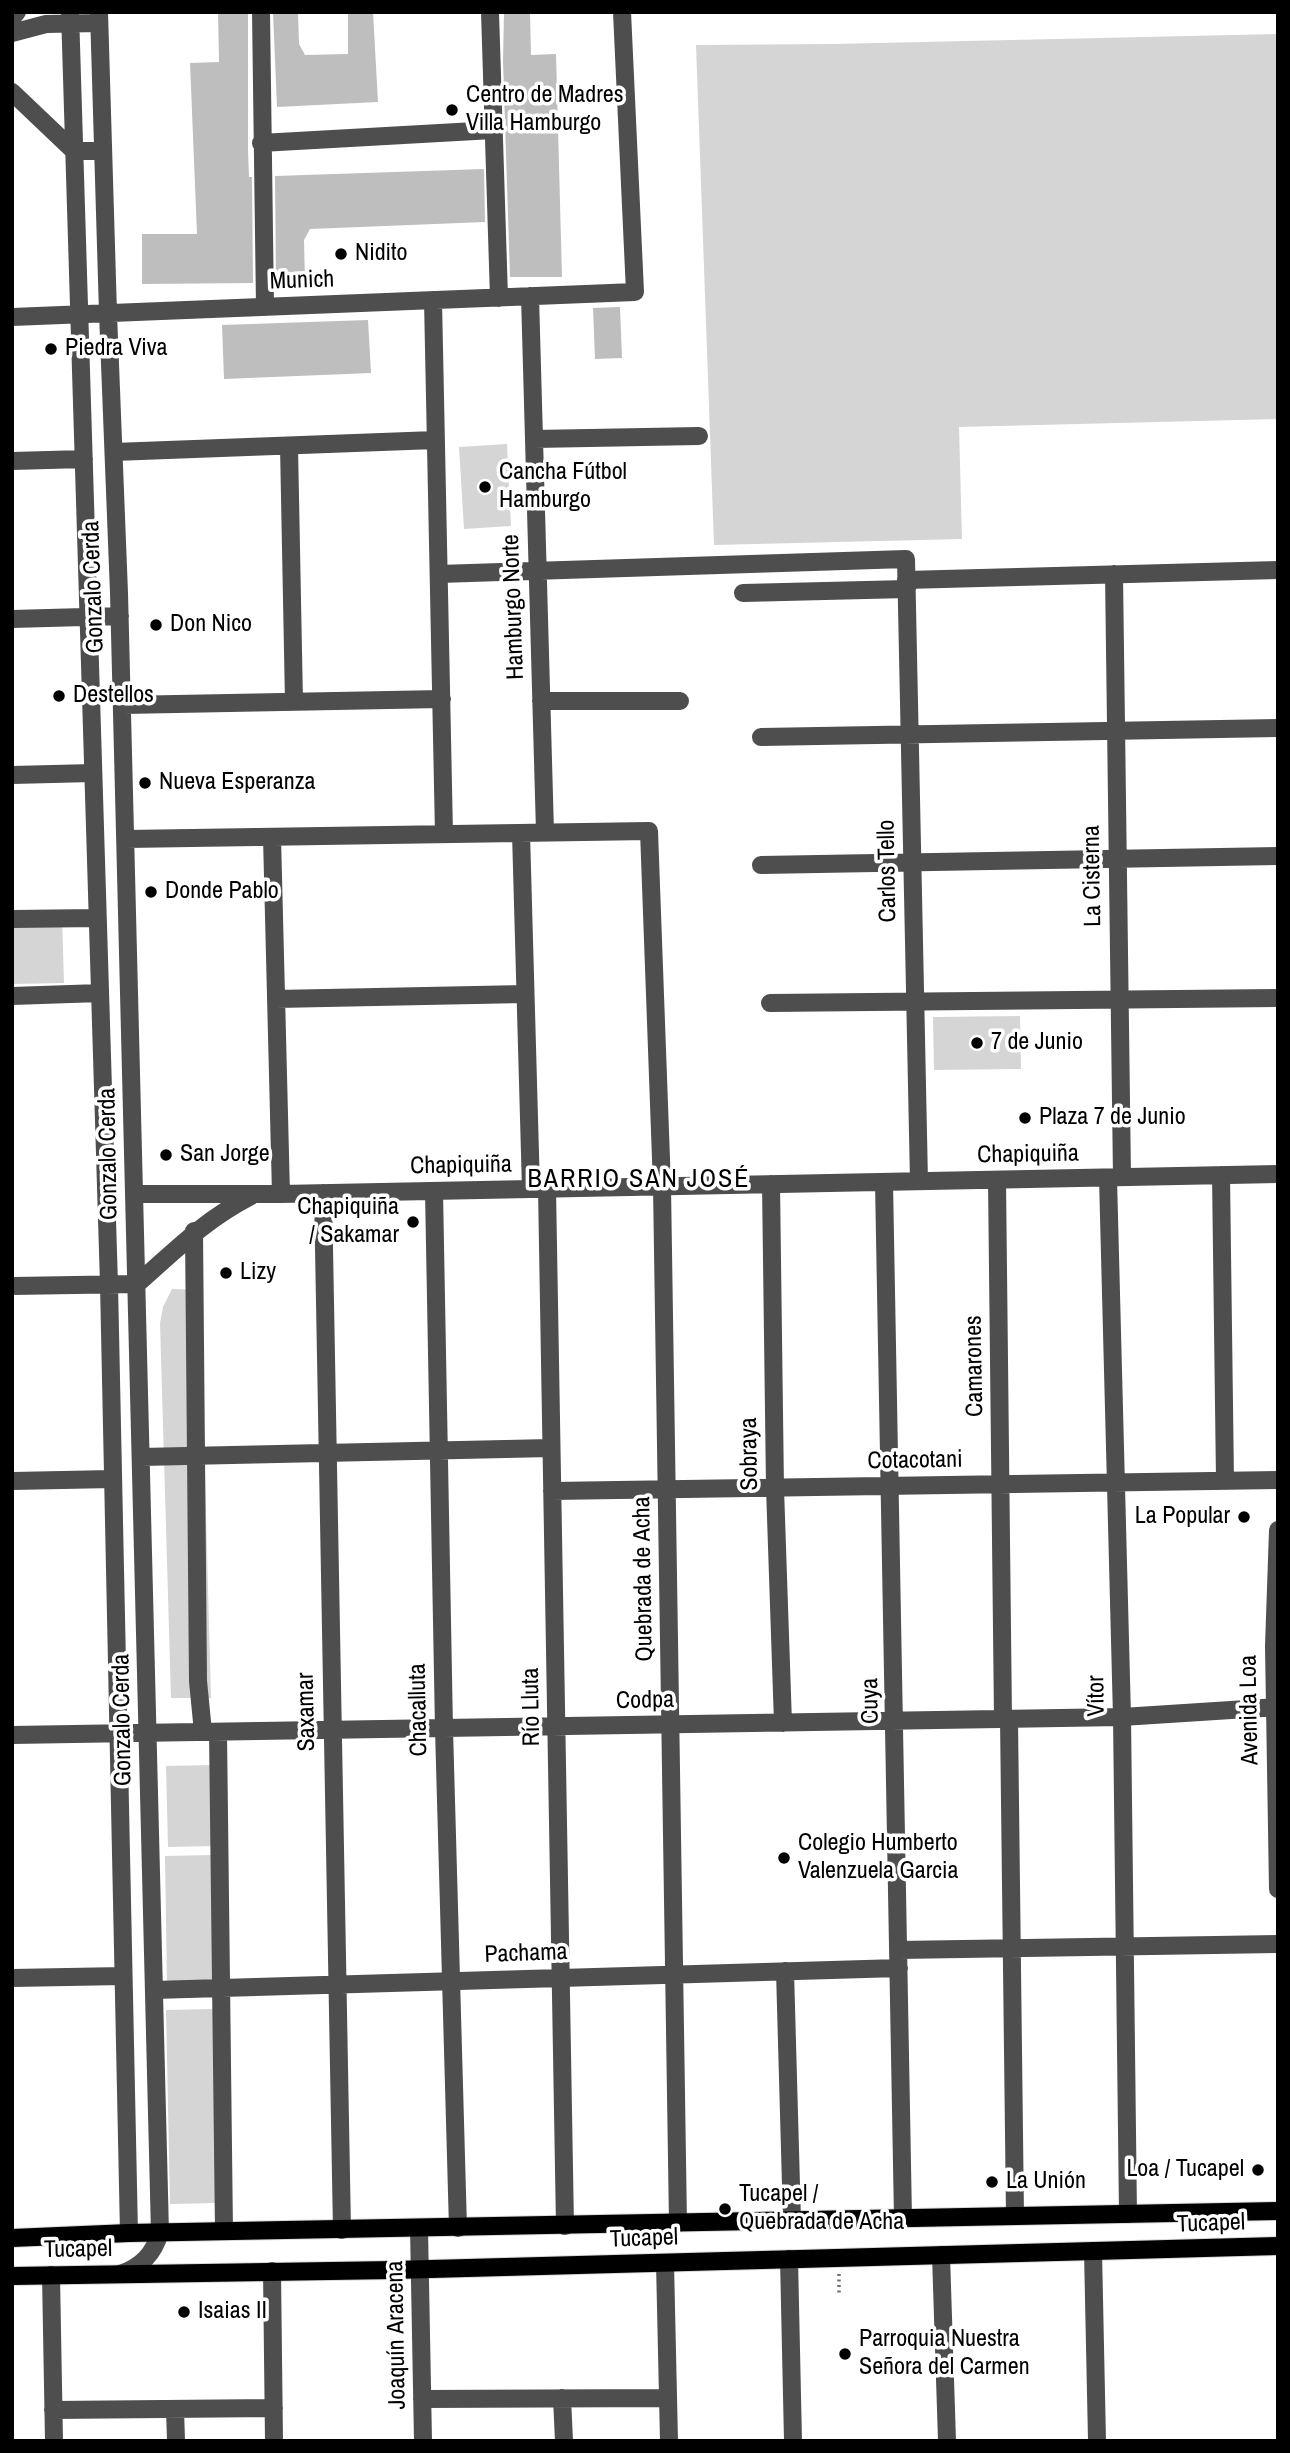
<!DOCTYPE html>
<meta charset="utf-8">
<style>
body{margin:0}
#map{position:relative;width:1290px;height:2453px;overflow:hidden;background:#fff;font-family:"Archivo Narrow",sans-serif}
canvas{display:block}
.frame{position:absolute;inset:0;border:14px solid #000;pointer-events:none}
</style>
<div id="map">
<canvas width="1290" height="2453"></canvas>
<div class="frame"></div>
</div>
<script>
const ctx = document.querySelector('canvas').getContext('2d');
ctx.lineJoin = 'round';
function fillPath(path, color) { ctx.fillStyle = color; ctx.fill(path, 'evenodd'); }
function strokePath(path, color, width, dash) { ctx.strokeStyle = color; ctx.lineWidth = width; ctx.lineCap = dash ? 'butt' : 'round'; ctx.setLineDash(dash || []); ctx.stroke(path); }
function write(font, color, halo, rows, align = 'center') {
  ctx.font = font + ' "Archivo Narrow",sans-serif'; ctx.lineWidth = 7; ctx.setLineDash([]); ctx.textBaseline = 'middle'; ctx.strokeStyle = halo; ctx.fillStyle = color; for (const [text, x, y, turn = 0] of rows) {
    ctx.save(); ctx.translate(x, y); ctx.rotate((+turn || 0) * Math.PI / 180); ctx.textAlign = isNaN(turn) ? turn : align; if (halo) ctx.strokeText(text, 0, 0); ctx.fillText(text, 0, 0); ctx.restore();
  }
}
const green = new Path2D(`
 M 1278,34 L 1278,419 L 959,427 L 962,539 L 714,545 L 696,45 L 833,44 Z
 M 507,444 L 511,526 L 464,529 L 459,447 Z
 M 62,917 L 64,983 L 12,984 L 12,919 Z
 M 1020,1016 L 1021,1069 L 934,1070 L 933,1017 Z
 M 172,1289 L 200,1290 L 211,1698 L 171,1698 L 160,1323 L 163,1307 Z
 M 213,1765 L 215,1846 L 168,1847 L 166,1766 Z
 M 212,1855 L 215,1985 L 167,1986 L 165,1856 Z
 M 213,2009 L 217,2203 L 170,2204 L 166,2010 Z`);
const building = new Path2D(`
 M 218,12 L 248,12 L 248,150 L 249,177 L 252,177 L 253,283 L 142,284 L 142,234 L 197,234 L 190,63 L 219,62 Z
 M 273,12 L 298,12 L 299,44 L 305,55 L 348,54 L 348,12 L 373,12 L 378,102 L 277,107 Z
 M 504,12 L 530,12 L 531,55 L 556,54 L 562,277 L 510,277 L 503,61 Z
 M 484,169 L 485,222 L 310,229 L 304,240 L 305,281 L 276,282 L 275,176 Z
 M 620,307 L 622,358 L 595,359 L 593,308 Z
 M 368,320 L 371,373 L 224,379 L 222,325 Z`);
const path = new Path2D(`
 M 839,2274 L 839,2296`);
const minor = new Path2D(`
 M 70,12 L 109,1284 L 129,2233
 M 99,12 L 108,313 L 119,593 L 160,2232 C 154,2254 141,2267 120,2274
 M 261,12 L 265,307
 M 490,12 L 499,298
 M 12,18 L 17,12
 M 12,33 L 46,24 L 99,23
 M 12,92 L 74,151 L 103,151
 M 261,143 L 493,130
 M 530,296 L 545,832
 M 433,300 L 444,834
 M 12,317 L 635,292 L 622,12
 M 534,439 L 699,436
 M 289,446 L 294,702
 M 114,452 L 435,440
 M 12,461 L 84,459
 M 439,574 L 906,559 L 919,1181
 M 1114,574 L 1122,1177
 M 906,580 L 1278,570
 M 743,593 L 907,589
 M 12,619 L 120,616
 M 541,701 L 680,701
 M 123,705 L 442,699
 M 761,737 L 1278,728
 M 12,775 L 93,773
 M 521,833 L 531,1189
 M 272,837 L 281,1194
 M 126,839 L 649,831 L 662,1186 L 678,2223
 M 761,865 L 1278,856
 M 12,919 L 97,918
 M 12,996 L 100,993
 M 276,999 L 525,994
 M 770,1003 L 1278,998
 M 1221,1175 L 1225,1481
 M 1108,1178 L 1122,1717 L 1128,2214
 M 997,1180 L 1003,1719
 M 884,1182 L 903,2218
 M 771,1184 L 775,1488 L 783,1723
 M 547,1188 L 565,2226
 M 434,1191 L 444,1729 L 458,2228
 M 323,1193 L 342,2230
 M 134,1194 L 281,1194 L 1278,1174
 M 194,1231 L 198,1681 L 203,1732
 M 12,1286 L 137,1284 C 177,1249 203,1221 251,1196
 M 141,1457 L 551,1448
 M 12,1481 L 113,1479
 M 552,1491 L 1278,1480
 M 1278,1530 L 1274,1646 L 1278,1889
 M 1009,1719 L 1015,2216
 M 218,1732 L 224,2231
 M 12,1735 L 1122,1717 L 1278,1707
 M 899,1950 L 1278,1944
 M 785,1971 L 792,2221
 M 12,1978 L 123,1976
 M 154,1990 L 899,1968
 M 419,2228 L 423,2441
 M 1093,2251 L 1097,2441
 M 941,2255 L 947,2441
 M 789,2259 L 793,2441
 M 665,2263 L 669,2441
 M 272,2271 L 274,2441
 M 51,2275 L 54,2441
 M 562,2398 L 564,2441
 M 422,2399 L 668,2398
 M 175,2409 L 176,2441
 M 53,2410 L 274,2408`);
const major = new Path2D(`
 M 12,2238 L 129,2233 L 1278,2211
 M 12,2276 L 394,2270 L 1278,2246`);
const markers = [
 [452,110,7,"#000"],
 [341,254,7,"#000"],
 [51,349,7,"#000"],
 [485,487,7,"#000"],
 [156,625,7,"#000"],
 [59,696,7,"#000"],
 [145,783,7,"#000"],
 [151,892,7,"#000"],
 [977,1043,7,"#000"],
 [1025,1118,7,"#000"],
 [166,1155,7,"#000"],
 [413,1222,7,"#000"],
 [226,1273,7,"#000"],
 [1244,1517,7,"#000"],
 [784,1858,7,"#000"],
 [1258,2170,7,"#000"],
 [992,2182,7,"#000"],
 [725,2209,7,"#000"],
 [184,2312,7,"#000"],
 [845,2354,7,"#000"]
];
const poiNames = [
 ["Centro de Madres",466,96],
 ["Villa Hamburgo",466,124],
 ["Nidito",355,254],
 ["Piedra Viva",65,349],
 ["Cancha Fútbol",499,473],
 ["Hamburgo",499,501],
 ["Don Nico",170,625],
 ["Destellos",73,696],
 ["Nueva Esperanza",159,783],
 ["Donde Pablo",165,892],
 ["7 de Junio",991,1043],
 ["Plaza 7 de Junio",1039,1118],
 ["San Jorge",180,1155],
 ["Chapiquiña",399,1208,"right"],
 ["/ Sakamar",399,1236,"right"],
 ["Lizy",240,1273],
 ["La Popular",1230,1517,"right"],
 ["Colegio Humberto",798,1844],
 ["Valenzuela Garcia",798,1872],
 ["Loa / Tucapel",1244,2170,"right"],
 ["La Unión",1006,2182],
 ["Tucapel /",739,2195],
 ["Quebrada de Acha",739,2223],
 ["Isaias II",198,2312],
 ["Parroquia Nuestra",859,2340],
 ["Señora del Carmen",859,2368]
];
const streetNames = [
 ["Munich",302,281,-2],
 ["Gonzalo Cerda",94,587,-92],
 ["Hamburgo Norte",514,607,-92],
 ["Carlos Tello",888,871,-91],
 ["La Cisterna",1093,876,-91],
 ["Gonzalo Cerda",109,1154,-91],
 ["Chapiquiña",1028,1155,-1],
 ["Chapiquiña",461,1166,-1],
 ["Camarones",975,1366,-91],
 ["Sobraya",750,1454,-91],
 ["Cotacotani",915,1461,-1],
 ["Quebrada de Acha",644,1579,-91],
 ["Vítor",1097,1696,-91],
 ["Codpa",645,1701,-1],
 ["Cuya",871,1701,-91],
 ["Río Lluta",532,1707,-91],
 ["Chacalluta",419,1710,-91],
 ["Avenida Loa",1250,1710,-91],
 ["Saxamar",307,1712,-91],
 ["Gonzalo Cerda",123,1720,-91],
 ["Pachama",526,1954,-2],
 ["Tucapel",1211,2224,-2],
 ["Tucapel",644,2239,-2],
 ["Tucapel",78,2250,-1],
 ["Joaquín Aracena",397,2335,-91]
];
const neighbourhoodNames = [
 ["BARRIO SAN JOSÉ",639,1180]
];
fillPath(green, '#d5d5d5');
fillPath(building, '#bebebe');
strokePath(major, '#dbdbdb', 20);
strokePath(path, '#707070', 3.5, [2, 3.5]);
strokePath(minor, '#4e4e4e', 18);
strokePath(major, '#000', 18);
for (const [x, y, r, color] of markers) { const dot = new Path2D(); dot.arc(x, y, r, 0, 2 * Math.PI); ctx.fillStyle = color; ctx.fill(dot); strokePath(dot, '#fff', 2.5); }
write('24px', '#000', '#fff', poiNames, 'left');
write('24px', '#000', '#fff', streetNames);
ctx.letterSpacing = '2px';
write('26px', '#000', '#fff', neighbourhoodNames);
ctx.letterSpacing = '0px';
</script>
